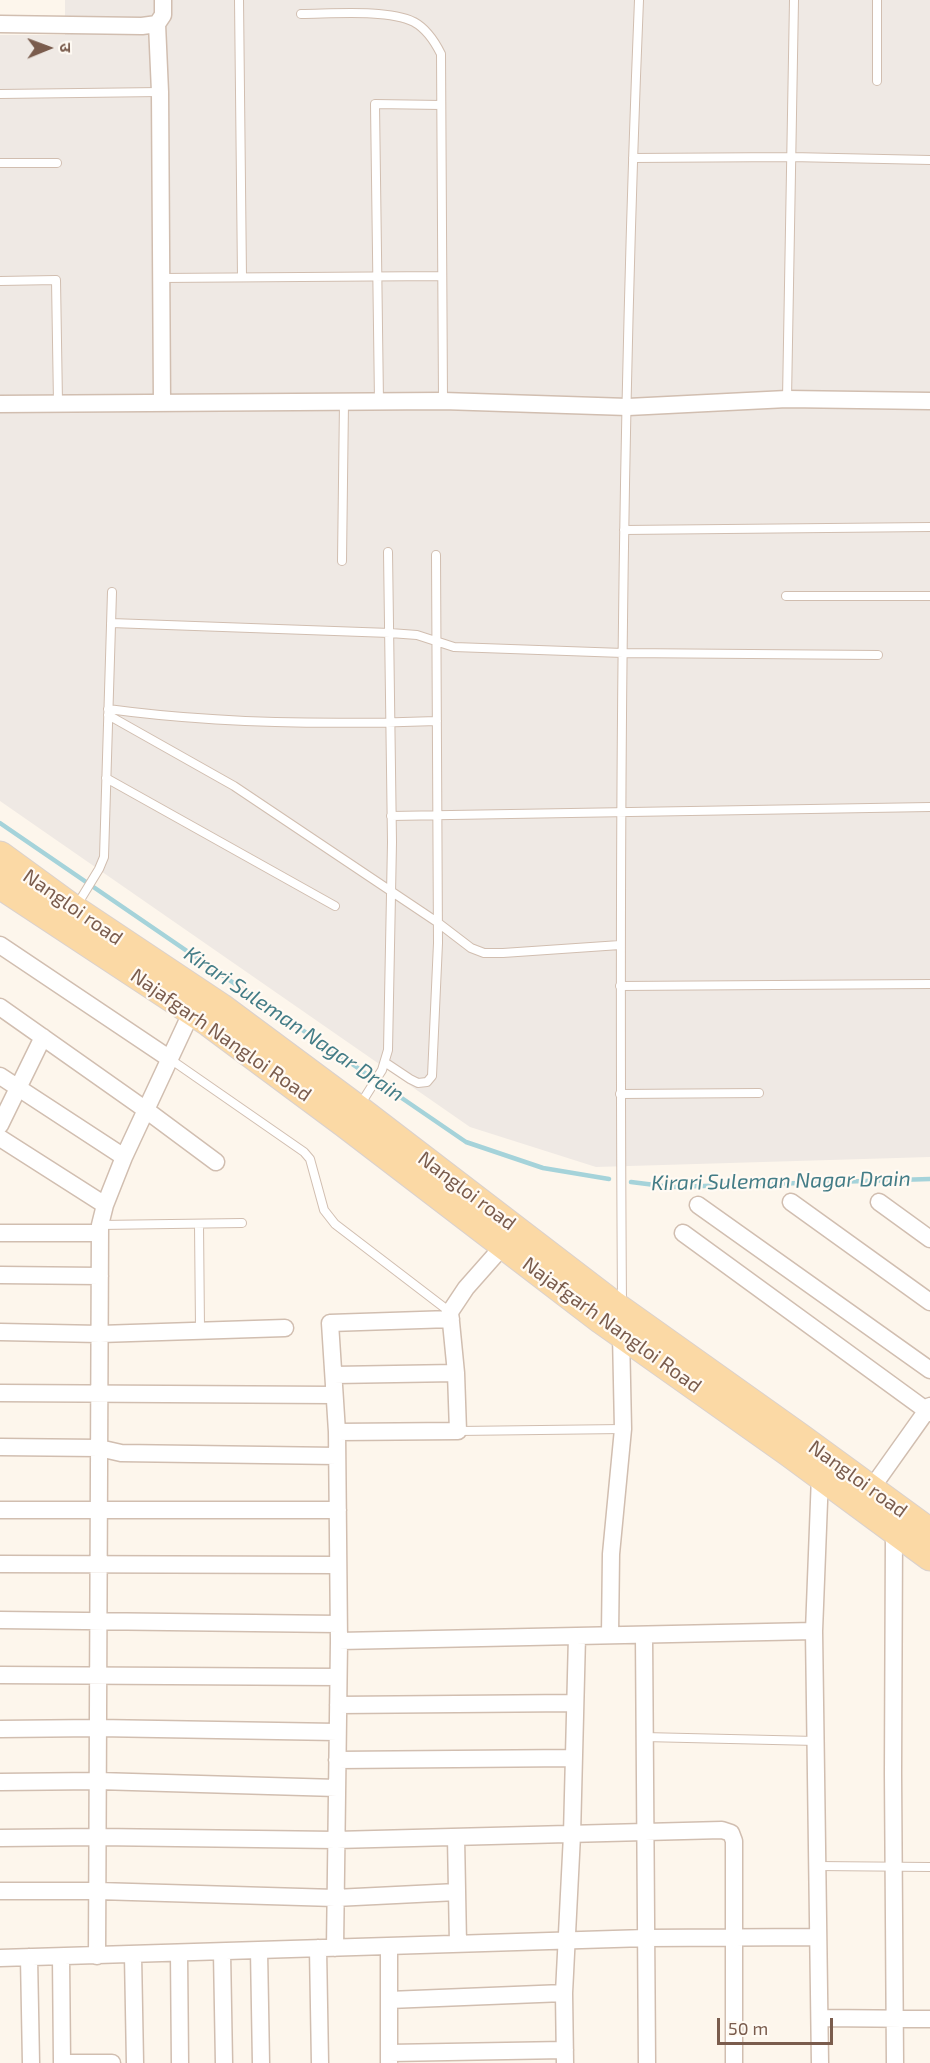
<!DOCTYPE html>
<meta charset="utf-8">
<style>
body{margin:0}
#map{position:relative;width:930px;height:2063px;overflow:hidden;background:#fdf6ec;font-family:"Exo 2","Noto Sans Devanagari",sans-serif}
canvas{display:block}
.north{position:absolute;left:18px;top:18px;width:60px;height:60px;-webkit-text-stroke:4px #fffaf3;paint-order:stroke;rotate:89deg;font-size:16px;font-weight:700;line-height:24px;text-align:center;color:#7a5c4d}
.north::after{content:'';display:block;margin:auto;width:21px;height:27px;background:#7a5c4d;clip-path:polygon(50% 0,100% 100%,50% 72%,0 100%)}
.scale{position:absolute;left:717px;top:2018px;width:116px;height:27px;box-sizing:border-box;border:3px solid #7a5c4d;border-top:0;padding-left:8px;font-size:18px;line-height:21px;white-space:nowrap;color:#7a5c4d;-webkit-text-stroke:4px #fffaf3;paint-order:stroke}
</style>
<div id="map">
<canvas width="930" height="2063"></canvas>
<div class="north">उ</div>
<div class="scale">50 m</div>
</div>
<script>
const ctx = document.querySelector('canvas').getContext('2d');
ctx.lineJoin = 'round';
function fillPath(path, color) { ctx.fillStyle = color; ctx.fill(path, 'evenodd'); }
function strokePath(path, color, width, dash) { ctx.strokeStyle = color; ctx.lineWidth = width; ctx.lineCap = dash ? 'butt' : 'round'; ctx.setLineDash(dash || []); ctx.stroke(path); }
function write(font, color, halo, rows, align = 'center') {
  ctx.font = font + ' "Exo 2",sans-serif'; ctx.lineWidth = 4.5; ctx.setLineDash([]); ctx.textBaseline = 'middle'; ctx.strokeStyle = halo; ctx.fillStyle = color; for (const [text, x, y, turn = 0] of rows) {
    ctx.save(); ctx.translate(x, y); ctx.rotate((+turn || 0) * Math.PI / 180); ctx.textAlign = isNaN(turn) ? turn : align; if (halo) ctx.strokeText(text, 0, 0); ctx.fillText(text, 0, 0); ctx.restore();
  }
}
const industrial = new Path2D(`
 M 65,0 L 930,0 L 930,1157 L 596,1167 L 470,1127 L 0,801 L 0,35 L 65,35 Z`);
const stream = new Path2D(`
 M 0,823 L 466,1142 L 543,1168 L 609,1179
 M 631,1182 L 671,1187 L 930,1179`);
const service = new Path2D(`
 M 239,0 L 242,277
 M 301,14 C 332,14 387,9 414,22 C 427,29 435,42 441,54 L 443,401
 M 877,81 L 877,0
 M 0,94 L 160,92
 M 633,158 L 791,157 L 930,160
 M 0,163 L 57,163
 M 161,278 L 442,276
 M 0,281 L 56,280 L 58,403
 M 787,399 L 794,0
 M 379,402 L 375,104 L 441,105
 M 624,530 L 930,527
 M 342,561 L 344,402
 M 786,596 L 930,596
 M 111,623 L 390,633 L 417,635 L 454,647 L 623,653 L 878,655
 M 108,709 C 217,724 327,725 437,721
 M 108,715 L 234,786 L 437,922 L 471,948 L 484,953 L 503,953 L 620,945
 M 106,778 L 335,906
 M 391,816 L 930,807
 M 77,905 L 99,869 L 104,857 L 112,592
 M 620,986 L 930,984
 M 170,1059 L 304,1152 L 310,1159 L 324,1210 L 335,1224 L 450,1312
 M 386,1063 L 410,1079 L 418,1083 L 427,1082 L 432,1076 L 438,943 L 436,555
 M 620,1094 L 759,1093
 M 360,1105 L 382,1070 L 388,1050 L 392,842 L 388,552
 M 199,1224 L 200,1329
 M 100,1225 L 242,1223
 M 622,1304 C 619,869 621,434 639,0
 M 458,1431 L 623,1429
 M 644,1737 L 816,1741
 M 817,1866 L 930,1867`);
const minor = new Path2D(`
 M 0,24 L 142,26 L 157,24
 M 162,403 L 160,92 L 157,24 L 163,15 L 163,0
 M 0,404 L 443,401 L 628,407 L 787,399 L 930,401
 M 0,945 L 170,1059
 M 0,1007 L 146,1110 L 216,1162
 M 0,1076 L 124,1157
 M 0,1125 L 43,1037
 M 0,1138 L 105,1205
 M 791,1202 L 930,1302
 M 879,1202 L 930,1239
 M 698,1205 L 930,1370
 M 0,1233 L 100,1233
 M 683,1233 L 930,1413
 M 0,1275 L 100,1276
 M 0,1332 L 100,1334 L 285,1328
 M 334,1375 L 456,1373 L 450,1312 L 466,1288 L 504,1245
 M 0,1393 L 333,1395
 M 337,1432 L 458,1431 L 456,1373
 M 0,1447 L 99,1448 L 121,1453 L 337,1456
 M 866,1496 L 930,1406
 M 0,1510 L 338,1510
 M 894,1531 L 893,1773 L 895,2063
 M 0,1564 L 338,1565
 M 0,1620 L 338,1624
 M 610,1635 L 611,1554 L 623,1429 L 621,1334
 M 644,1635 L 647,2063
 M 339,1641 L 814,1631
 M 0,1675 L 338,1677
 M 338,1705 L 575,1703
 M 0,1729 L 98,1728 L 337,1732
 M 337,1760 L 574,1758
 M 0,1782 L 98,1781 L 337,1788
 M 456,1837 L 458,1944
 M 0,1838 L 98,1837 L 336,1840 L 722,1830 L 731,1833 L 734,1841 L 734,2063
 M 0,1891 L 98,1891 L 335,1898 L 457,1892
 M 389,1946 L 389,2062
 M 318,1948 L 320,2063
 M 335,1948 L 339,1641 L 337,1432 L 330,1323 L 451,1319
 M 259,1950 L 261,2063
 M 222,1952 L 224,2063
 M 179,1953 L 180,2063
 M 133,1955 L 135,2063
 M 97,1956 L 100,1225 L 105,1205 L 124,1157 L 192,1011
 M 29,1957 L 31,2063
 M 61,1957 L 62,2062
 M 0,1958 L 646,1938 L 818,1937
 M 389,2000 L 564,1993
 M 820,2018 L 930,2019
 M 389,2053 L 565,2050
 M 62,2063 L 112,2063
 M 565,2063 L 564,1993 L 572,1835 L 577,1636
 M 820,2063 L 814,1631 L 820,1476 L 822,1470`);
const primary = new Path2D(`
 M 0,855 L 74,909 L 221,1007 L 357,1108 L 613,1304 L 800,1437 L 930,1532
 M 0,885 L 209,1023 L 345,1124 L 601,1320 L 789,1453 L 930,1557`);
const streetNames = [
 ["Nangloi road",73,907,35],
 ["Najafgarh Nangloi Road",221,1035,35],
 ["Nangloi road",467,1191,37],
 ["Najafgarh Nangloi Road",612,1325,36],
 ["Nangloi road",858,1479,36]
];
const waterNames = [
 ["Kirari Suleman Nagar Drain",294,1024,34],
 ["Kirari Suleman Nagar Drain",781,1181,-1]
];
fillPath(industrial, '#efe9e4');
strokePath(stream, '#a5d3da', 4.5);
strokePath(service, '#d1beb0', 10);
strokePath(minor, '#d1beb0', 19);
strokePath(primary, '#dad1cd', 29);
strokePath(service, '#fff', 8);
strokePath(minor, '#fff', 16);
strokePath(primary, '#fbd9a5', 27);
write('20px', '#7a5c4d', '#fffaf3', streetNames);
write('italic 21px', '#437c86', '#fffaf3', waterNames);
</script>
